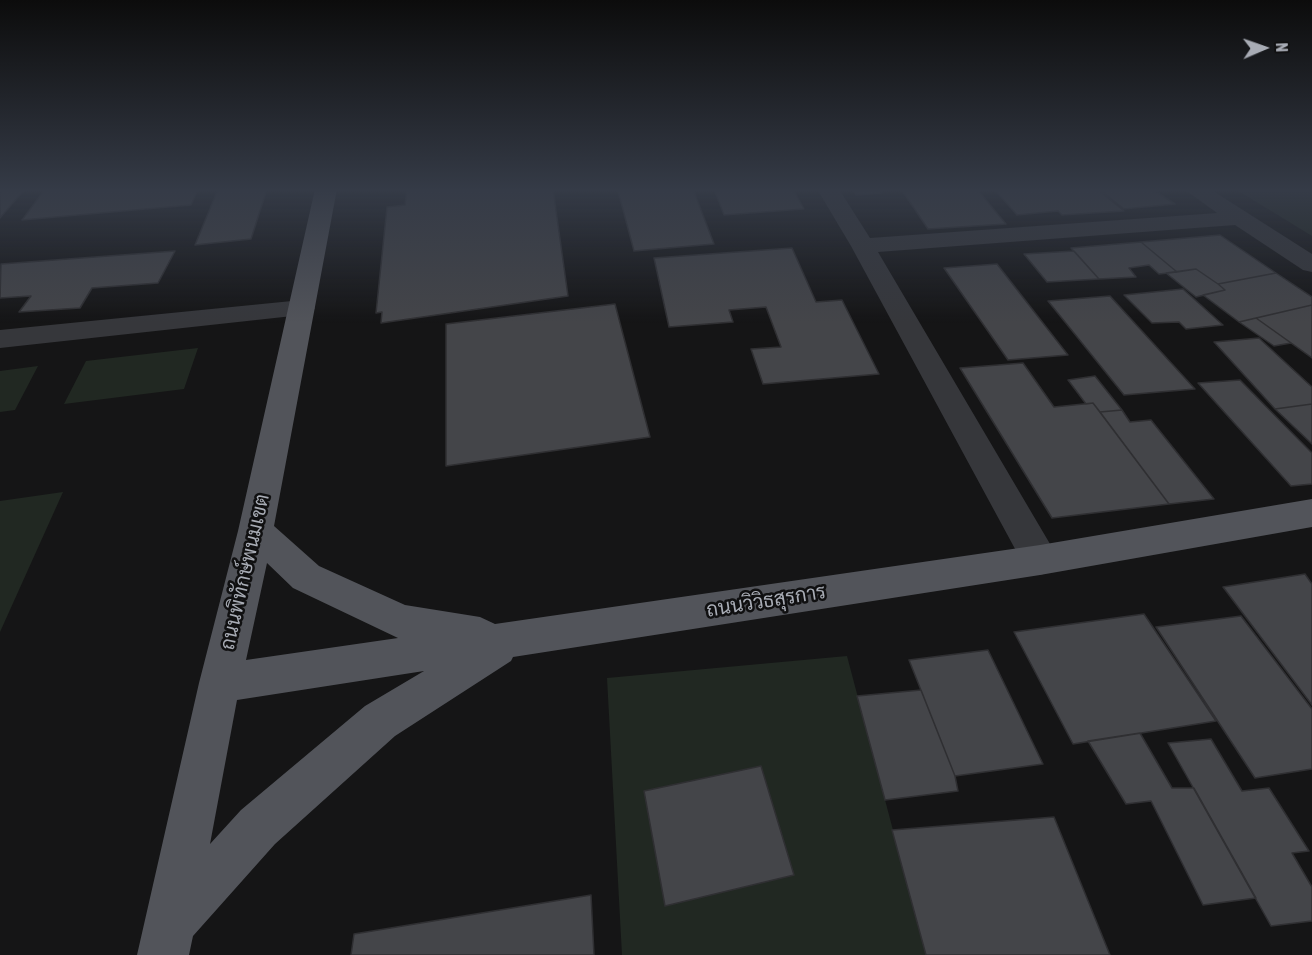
<!DOCTYPE html>
<meta charset="utf-8">
<style>
body{margin:0}
#map{position:relative;width:1312px;height:955px;overflow:hidden;background:#151516;font-family:"Asap Condensed",sans-serif}
canvas{display:block}
.north{position:absolute;left:1234px;top:18px;width:60px;height:60px;-webkit-text-stroke:4px #101011;paint-order:stroke;rotate:88deg;font-size:16px;font-weight:700;line-height:24px;text-align:center;color:#a8acb5}
.north::after{content:'';display:block;margin:auto;width:21px;height:27px;background:#a8acb5;clip-path:polygon(50% 0,100% 100%,50% 72%,0 100%)}
</style>
<div id="map">
<canvas width="1312" height="955"></canvas>
<div class="north">N</div>
</div>
<script>
const ctx = document.querySelector('canvas').getContext('2d');
ctx.lineJoin = 'round';
function fillPath(path, color) { ctx.fillStyle = color; ctx.fill(path, 'evenodd'); }
function strokePath(path, color, width, dash) { ctx.strokeStyle = color; ctx.lineWidth = width; ctx.lineCap = dash ? 'butt' : 'round'; ctx.setLineDash(dash || []); ctx.stroke(path); }
function write(font, color, halo, rows, align = 'center') {
  ctx.font = font + ' "Asap Condensed",Sarabun,sans-serif'; ctx.lineWidth = 5; ctx.setLineDash([]); ctx.textBaseline = 'middle'; ctx.strokeStyle = halo; ctx.fillStyle = color; for (const [text, x, y, turn = 0] of rows) {
    ctx.save(); ctx.translate(x, y); ctx.rotate((+turn || 0) * Math.PI / 180); ctx.textAlign = isNaN(turn) ? turn : align; if (halo) ctx.strokeText(text, 0, 0); ctx.fillText(text, 0, 0); ctx.restore();
  }
}
const green = new Path2D(`
 M 1235,189 L 1312,189 L 1312,236 Z
 M 198,348 L 184,389 L 64,404 L 86,361 Z
 M 38,366 L 15,410 L 0,412 L 0,371 Z
 M 63,492 L 0,632 L 0,501 Z
 M 847,656 L 926,955 L 622,955 L 607,678 Z`);
const building = new Path2D(`
 M 0,189 L 25,189 L 0,218 Z
 M 45,189 L 198,189 L 191,205 L 22,220 Z
 M 218,189 L 267,189 L 251,239 L 195,245 Z
 M 407,189 L 553,189 L 568,296 L 381,323 L 382,312 L 376,313 L 387,207 L 405,205 Z
 M 638,189 L 693,189 L 714,244 L 634,251 L 618,191 Z
 M 714,189 L 793,189 L 804,209 L 724,215 Z
 M 853,189 L 879,189 L 882,193 L 856,195 Z
 M 901,189 L 977,189 L 1006,224 L 928,229 Z
 M 994,189 L 1097,189 L 1124,211 L 1062,215 L 1058,211 L 1017,215 Z
 M 1099,189 L 1152,189 L 1175,204 L 1124,209 Z
 M 1220,235 L 1276,273 L 1218,284 L 1196,269 L 1177,272 L 1141,242 Z
 M 1141,242 L 1177,272 L 1159,274 L 1149,265 L 1129,268 L 1136,277 L 1099,279 L 1071,248 Z
 M 792,248 L 816,302 L 842,300 L 879,374 L 763,384 L 751,349 L 781,347 L 766,307 L 729,310 L 733,322 L 669,327 L 654,258 Z
 M 175,251 L 158,283 L 92,288 L 80,308 L 19,312 L 31,296 L 0,298 L 1,264 Z
 M 1074,251 L 1099,279 L 1047,282 L 1024,254 Z
 M 997,264 L 1068,355 L 1008,360 L 944,268 Z
 M 1196,269 L 1218,284 L 1225,290 L 1196,297 L 1166,273 Z
 M 1276,273 L 1312,297 L 1312,305 L 1239,322 L 1203,295 L 1225,290 L 1218,284 Z
 M 1183,289 L 1223,325 L 1186,329 L 1179,322 L 1152,323 L 1124,295 Z
 M 1110,296 L 1195,389 L 1124,395 L 1048,301 Z
 M 615,304 L 650,437 L 446,466 L 446,324 Z
 M 1312,305 L 1312,358 L 1256,318 Z
 M 1256,318 L 1291,343 L 1274,346 L 1239,322 Z
 M 1259,338 L 1312,387 L 1312,404 L 1275,409 L 1214,342 Z
 M 1023,363 L 1054,407 L 1093,403 L 1169,504 L 1052,518 L 960,368 Z
 M 1095,376 L 1122,410 L 1100,412 L 1093,403 L 1086,404 L 1068,380 Z
 M 1240,380 L 1312,453 L 1312,484 L 1291,486 L 1198,383 Z
 M 1312,404 L 1312,444 L 1275,409 Z
 M 1122,410 L 1130,422 L 1151,420 L 1214,499 L 1169,504 L 1100,412 Z
 M 1305,574 L 1312,584 L 1312,705 L 1223,587 Z
 M 1144,614 L 1216,721 L 1073,744 L 1014,632 Z
 M 1241,616 L 1312,709 L 1312,769 L 1255,778 L 1156,627 Z
 M 988,650 L 1043,764 L 955,776 L 909,660 Z
 M 921,690 L 955,776 L 958,791 L 885,800 L 857,696 Z
 M 1140,733 L 1172,788 L 1194,788 L 1256,898 L 1203,905 L 1151,801 L 1126,804 L 1088,741 Z
 M 1211,739 L 1242,791 L 1269,788 L 1309,851 L 1292,853 L 1312,887 L 1312,921 L 1271,926 L 1168,743 Z
 M 761,766 L 794,875 L 665,906 L 644,791 Z
 M 1054,817 L 1110,955 L 926,955 L 892,830 Z
 M 591,895 L 594,955 L 351,955 L 354,934 Z`);
const minor = new Path2D(`
 M 817,189 L 839,189 L 870,238 L 1217,213 L 1184,189 L 1210,189 L 1312,254 L 1312,272 L 1303,270 L 1235,225 L 878,252 L 1053,549 L 1058,560 L 1053,571 L 1040,575 L 1027,571 L 851,246 Z
 M 302,300 L 311,302 L 315,308 L 311,314 L 0,348 L 0,330 Z`);
const major = new Path2D(`
 M 315,189 L 337,189 L 274,526 L 319,566 L 405,605 L 480,617 L 495,624 L 1040,545 L 1312,499 L 1312,527 L 1040,575 L 513,657 L 511,661 L 395,736 L 275,844 L 193,936 L 189,955 L 137,955 L 199,683 L 238,531 ZM 267,563 L 293,588 L 398,638 L 246,660 ZM 424,671 L 365,706 L 241,810 L 210,844 L 237,700 Z`);
const streetNames = [
 ["ถนนพิทักษ์พนมเขต",245,572,-77],
 ["ถนนวิวิธสุรการ",766,601,-9]
];
fillPath(green, '#212822');
fillPath(building, '#444549');
strokePath(building, '#2f2f32', 1.5);
fillPath(minor, '#36373b');
fillPath(major, '#52545a');
const sky = ctx.createLinearGradient(0, 0, 0, 323);
sky.addColorStop(0, '#0c0c0c');
sky.addColorStop(0.59, '#353b47');
sky.addColorStop(1, '#353b4700');
ctx.fillStyle = sky;
ctx.fillRect(0, 0, 1312, 323);
write('20px', '#a8acb5', '#101011', streetNames);
</script>
